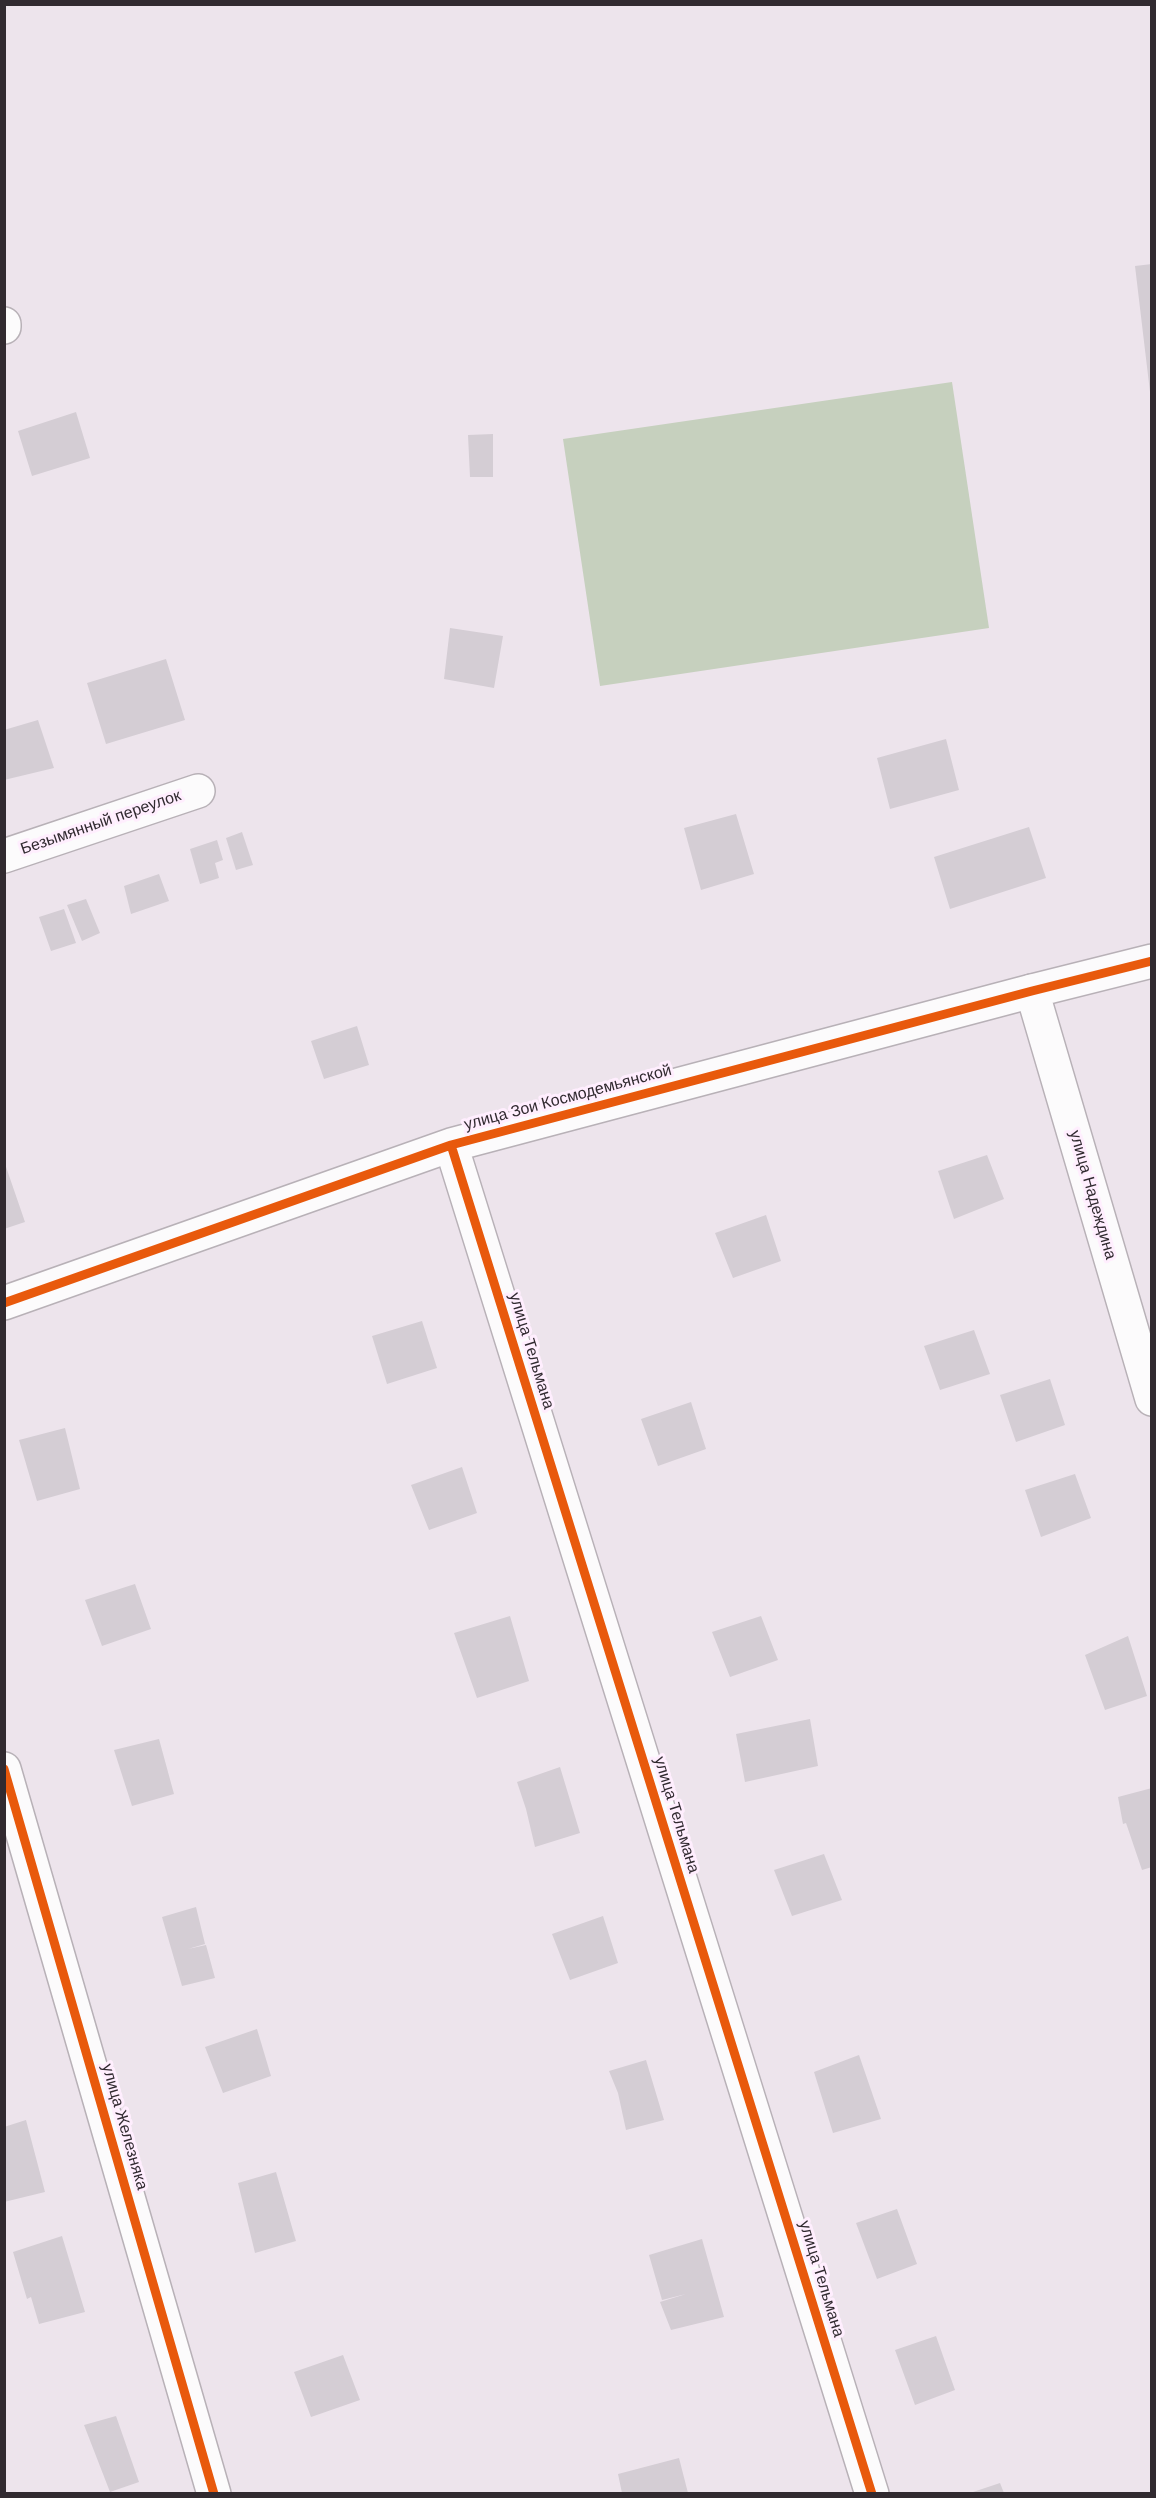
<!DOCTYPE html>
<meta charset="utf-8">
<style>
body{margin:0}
#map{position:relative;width:1156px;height:2498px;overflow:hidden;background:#ede4ec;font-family:"DM Sans",sans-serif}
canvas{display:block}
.frame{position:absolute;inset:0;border:6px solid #312a30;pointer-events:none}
</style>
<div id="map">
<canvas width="1156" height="2498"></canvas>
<div class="frame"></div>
</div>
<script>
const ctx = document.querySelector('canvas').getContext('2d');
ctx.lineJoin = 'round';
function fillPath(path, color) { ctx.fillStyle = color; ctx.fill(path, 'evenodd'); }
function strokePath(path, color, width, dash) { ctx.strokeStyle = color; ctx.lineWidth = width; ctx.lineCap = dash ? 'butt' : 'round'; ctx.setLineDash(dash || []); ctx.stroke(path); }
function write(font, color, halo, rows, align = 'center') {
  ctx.font = font + ' "DM Sans",sans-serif'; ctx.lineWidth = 6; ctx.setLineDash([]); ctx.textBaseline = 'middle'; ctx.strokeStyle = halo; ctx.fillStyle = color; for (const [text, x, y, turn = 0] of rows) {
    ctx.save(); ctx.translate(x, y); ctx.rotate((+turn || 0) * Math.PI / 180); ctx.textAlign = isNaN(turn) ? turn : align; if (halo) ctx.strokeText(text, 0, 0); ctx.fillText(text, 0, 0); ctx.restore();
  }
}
const green = new Path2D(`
 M 952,382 L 989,628 L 600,686 L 563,439 Z`);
const building = new Path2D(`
 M 1152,264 L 1152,392 L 1150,392 L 1135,266 Z
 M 76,412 L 90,458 L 32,476 L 18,431 Z
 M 493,434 L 493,477 L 470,477 L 468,435 Z
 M 450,628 L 503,636 L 494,688 L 444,679 Z
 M 166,659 L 185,720 L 106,744 L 87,683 Z
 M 38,720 L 54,768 L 4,780 L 4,730 Z
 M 946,739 L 959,790 L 890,809 L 877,758 Z
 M 736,814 L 754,874 L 701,890 L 684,828 Z
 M 1029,827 L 1046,878 L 950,909 L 934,857 Z
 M 242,832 L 253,865 L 236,870 L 226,838 Z
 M 217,840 L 223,860 L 215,863 L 219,878 L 200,884 L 190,849 Z
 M 159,874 L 169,901 L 131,914 L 124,886 Z
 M 86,899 L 100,933 L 82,941 L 67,905 Z
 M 64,909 L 76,943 L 51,951 L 39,917 Z
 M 357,1026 L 369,1065 L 324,1079 L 311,1041 Z
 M 987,1155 L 1004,1199 L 954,1219 L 938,1171 Z
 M 4,1161 L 25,1222 L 4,1229 Z
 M 766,1215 L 781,1261 L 733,1278 L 715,1233 Z
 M 422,1321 L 437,1368 L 387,1384 L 372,1336 Z
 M 974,1330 L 990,1374 L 940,1390 L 924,1346 Z
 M 1050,1379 L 1065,1425 L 1016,1442 L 1000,1395 Z
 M 691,1402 L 706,1449 L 658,1466 L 641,1419 Z
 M 65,1428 L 80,1489 L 37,1501 L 19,1440 Z
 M 462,1467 L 477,1513 L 429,1530 L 411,1485 Z
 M 1075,1474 L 1091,1518 L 1041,1537 L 1025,1490 Z
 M 135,1584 L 151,1629 L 102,1646 L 85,1600 Z
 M 510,1616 L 529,1681 L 477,1698 L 454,1633 Z
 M 761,1616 L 778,1660 L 730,1677 L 712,1632 Z
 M 1128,1636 L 1147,1696 L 1105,1710 L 1085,1655 Z
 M 810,1719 L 818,1766 L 745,1782 L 736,1734 Z
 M 159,1739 L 174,1794 L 132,1806 L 114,1750 Z
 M 560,1767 L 580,1833 L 535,1847 L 526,1809 L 517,1782 Z
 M 1152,1788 L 1152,1867 L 1142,1870 L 1126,1823 L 1123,1824 L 1118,1797 Z
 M 824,1854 L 842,1900 L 792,1916 L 774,1870 Z
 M 196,1907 L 205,1944 L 188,1949 L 206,1945 L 215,1978 L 182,1986 L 162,1917 Z
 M 603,1916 L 618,1963 L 570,1980 L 552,1934 Z
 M 257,2029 L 271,2076 L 223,2093 L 205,2047 Z
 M 859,2055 L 881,2119 L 833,2133 L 814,2072 Z
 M 646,2060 L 664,2120 L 626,2130 L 618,2093 L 609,2071 Z
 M 26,2120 L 45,2192 L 4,2202 L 4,2127 Z
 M 276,2172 L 296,2241 L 255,2253 L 238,2183 Z
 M 897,2209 L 917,2264 L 877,2279 L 856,2223 Z
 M 62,2236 L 85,2312 L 39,2324 L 31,2297 L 27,2299 L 13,2252 Z
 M 702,2239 L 724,2317 L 671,2330 L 660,2302 L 686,2294 L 662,2300 L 649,2255 Z
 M 936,2336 L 955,2390 L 915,2405 L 895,2350 Z
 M 343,2355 L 360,2400 L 311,2417 L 294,2372 Z
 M 116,2416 L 139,2482 L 110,2492 L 84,2425 Z
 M 679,2458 L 688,2493 L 622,2493 L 618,2474 Z
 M 1000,2483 L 1004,2493 L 970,2493 Z`);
const minor = new Path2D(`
 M 4,324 L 4,327
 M 4,856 L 198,791
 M 451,1145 L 872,2494
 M 4,1303 L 451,1145 L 1032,991
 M 4,1769 L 214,2494`);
const tertiary = new Path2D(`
 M 1152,961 L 1032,991 L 1152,1399`);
const cycleway = new Path2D(`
 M 451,1145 L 872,2494
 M 4,1303 L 451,1145 L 1032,991 L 1152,961
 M 4,1769 L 214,2494`);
const streetNames = [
 ["Безымянный переулок",101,823,-19],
 ["улица Зои Космодемьянской",568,1098,-15],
 ["улица Надеждина",1092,1195,74],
 ["улица Тельмана",531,1351,73],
 ["улица Тельмана",676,1815,73],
 ["улица Железняка",124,2127,74],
 ["улица Тельмана",821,2279,73]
];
fillPath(green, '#c6d0be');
fillPath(building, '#d4cdd4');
strokePath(minor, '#b8b1b7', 36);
strokePath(tertiary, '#b8b1b7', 36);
strokePath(minor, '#fcfbfc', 33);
strokePath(tertiary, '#fcfbfc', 33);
strokePath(cycleway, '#e8590c', 9);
write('16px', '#312a30', '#ffeefe', streetNames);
</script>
